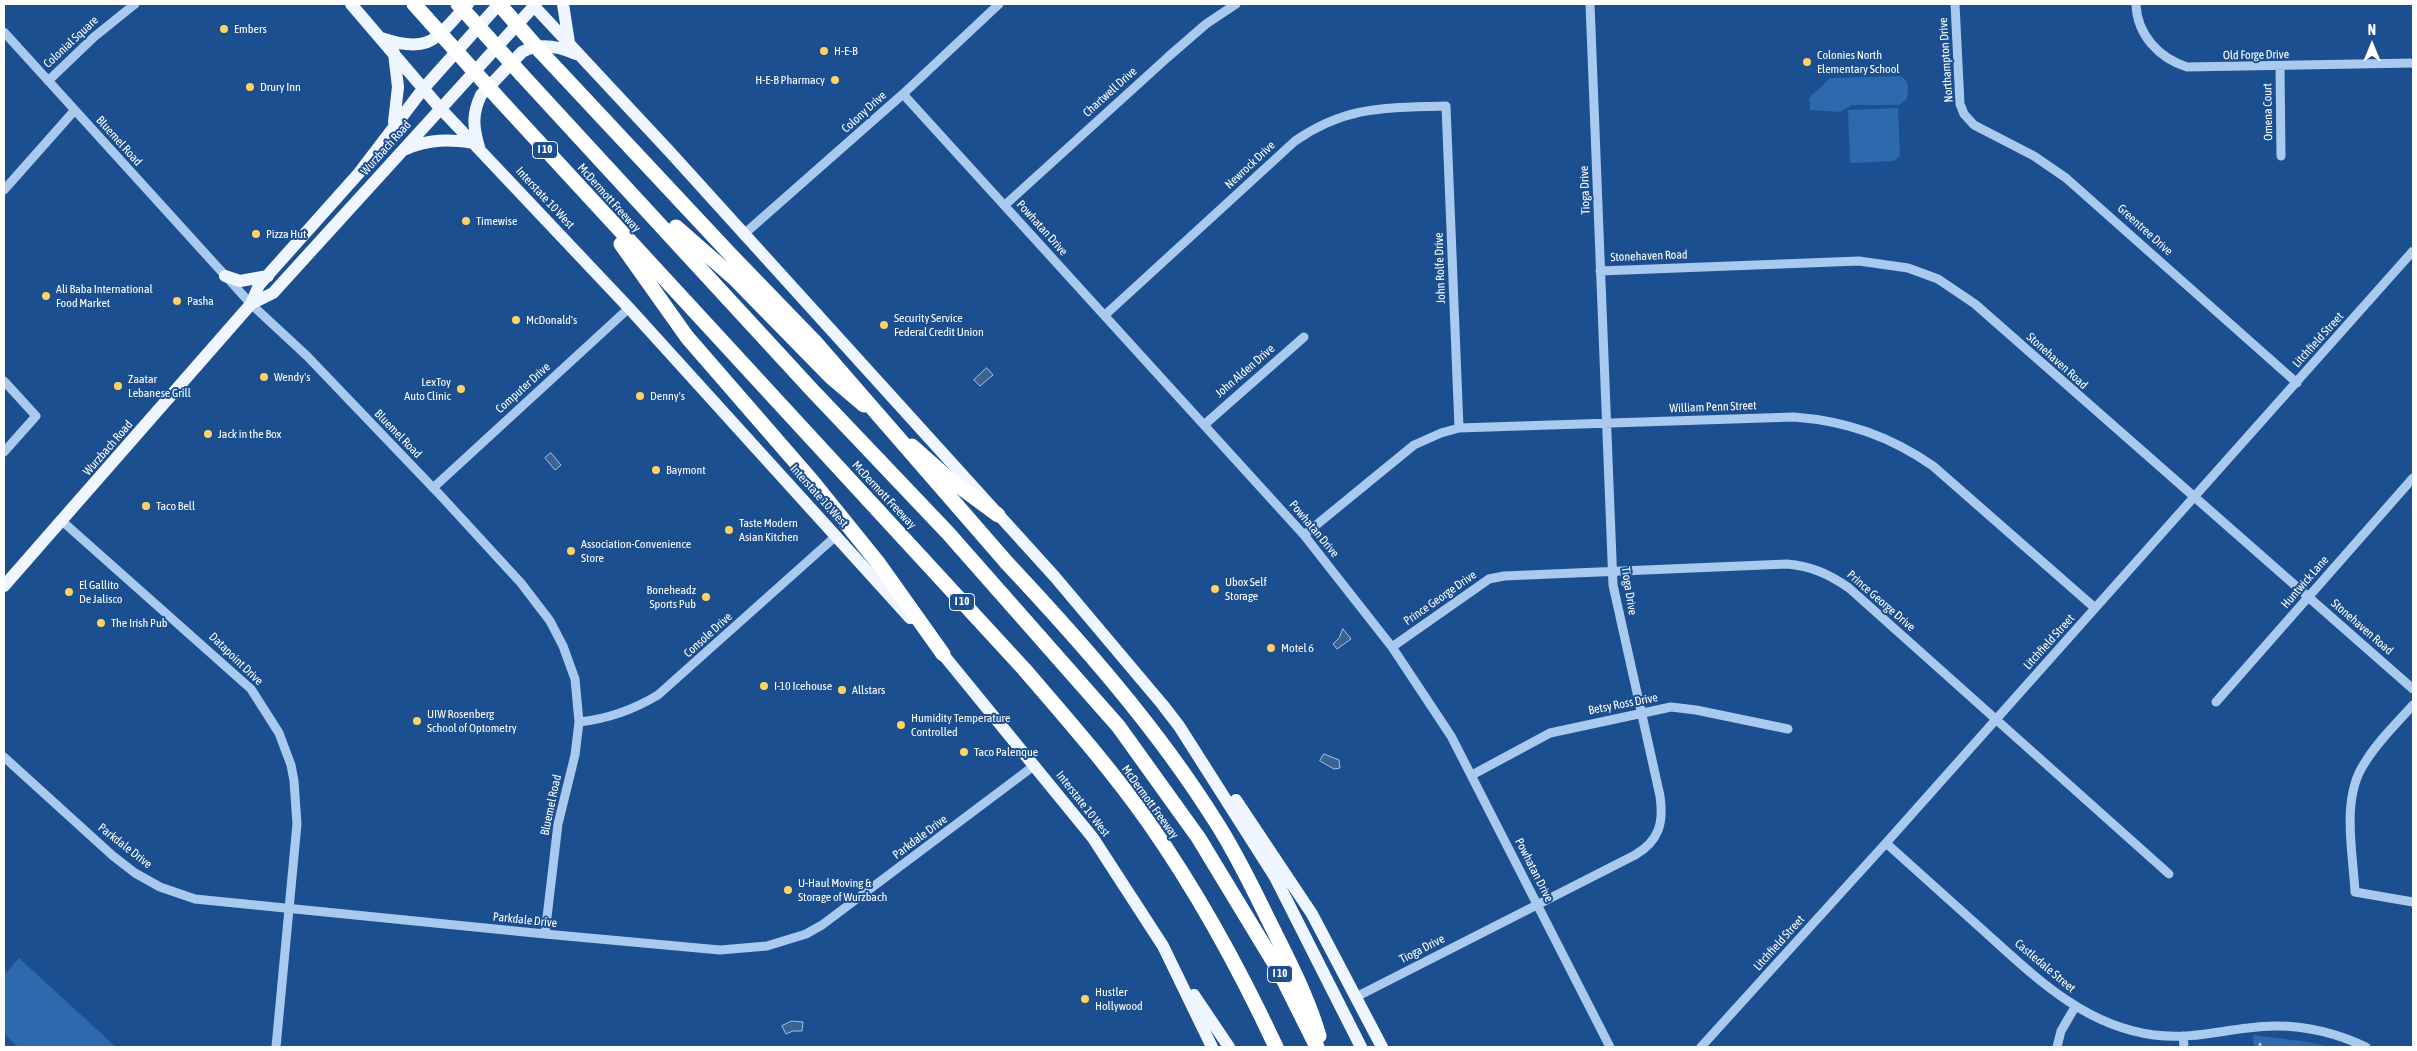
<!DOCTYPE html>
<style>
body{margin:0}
#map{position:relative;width:2417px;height:1051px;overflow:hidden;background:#1b4f8f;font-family:"Asap Condensed",sans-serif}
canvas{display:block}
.frame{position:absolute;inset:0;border:5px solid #fff;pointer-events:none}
.north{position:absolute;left:2347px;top:20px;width:50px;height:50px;-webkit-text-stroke:4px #1b4f8f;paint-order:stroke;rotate:0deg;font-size:14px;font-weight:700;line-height:20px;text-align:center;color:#fff}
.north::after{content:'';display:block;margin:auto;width:18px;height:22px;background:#fff;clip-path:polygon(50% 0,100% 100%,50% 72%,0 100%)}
</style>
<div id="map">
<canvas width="2417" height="1051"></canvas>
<div class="frame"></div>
<div class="north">N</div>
</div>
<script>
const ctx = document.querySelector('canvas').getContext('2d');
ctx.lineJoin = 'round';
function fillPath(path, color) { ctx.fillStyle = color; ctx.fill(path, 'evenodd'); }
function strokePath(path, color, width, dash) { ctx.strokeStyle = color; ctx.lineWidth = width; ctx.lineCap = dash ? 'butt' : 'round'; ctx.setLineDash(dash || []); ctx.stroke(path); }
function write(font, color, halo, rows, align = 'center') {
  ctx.font = font + ' "Asap Condensed",sans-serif'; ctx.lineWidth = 4; ctx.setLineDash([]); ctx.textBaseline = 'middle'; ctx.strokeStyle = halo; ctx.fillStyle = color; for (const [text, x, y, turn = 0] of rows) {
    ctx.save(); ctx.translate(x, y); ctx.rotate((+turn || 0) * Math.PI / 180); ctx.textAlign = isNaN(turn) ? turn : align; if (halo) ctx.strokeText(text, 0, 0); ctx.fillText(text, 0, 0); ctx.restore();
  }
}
const green = new Path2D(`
 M 1901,76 C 1910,81 1908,90 1907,99 L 1899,105 L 1852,105 L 1840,112 L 1810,110 L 1809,98 L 1830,78 Z
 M 1898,108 L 1900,155 L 1894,161 L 1850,163 L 1848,110 Z
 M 19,958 L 116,1047 L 18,1047 L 4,1034 L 4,970 L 7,972 Z
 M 2253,1035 L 2309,1042 L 2330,1047 L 2254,1047 Z`);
const water = new Path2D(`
 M 987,368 L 993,375 L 980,386 L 974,380 Z
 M 551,453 L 561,465 L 555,470 L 545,458 Z
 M 1343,629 L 1351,639 L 1337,649 L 1333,644 L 1339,638 Z
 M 1324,754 L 1339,760 L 1340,768 L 1334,769 L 1320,761 Z
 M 792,1021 L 803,1022 L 802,1031 L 793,1031 L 786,1034 L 782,1026 Z`);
const stream = new Path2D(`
 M 2260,1044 L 2260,1047`);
const minor = new Path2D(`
 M 1955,4 L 1960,104 L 1964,114 L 1974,125 L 2034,156 L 2066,178 L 2297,383
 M 2136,4 C 2137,35 2159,58 2187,67 L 2413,63
 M 4,32 L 251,304 L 307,356 L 441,496 L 521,583 L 550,621 L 563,646 L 575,679 L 579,722 L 575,755 L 558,824 L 545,934
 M 2280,67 L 2281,156
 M 48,81 L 94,37 L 135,4
 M 903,94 L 1304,535 L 1392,647 L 1451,736 L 1610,1047
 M 4,190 L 74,111
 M 1005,205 L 1168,57 L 1206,24 L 1236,4
 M 743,235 L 903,94 L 999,4
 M 1600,271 L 1859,261 L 1908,268 L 1938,279 L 1975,304 L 2413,689
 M 1105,315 L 1295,141 C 1347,105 1386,108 1446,106 L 1459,428
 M 4,381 L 36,416 L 4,452
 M 1204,425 L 1304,337
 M 433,488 L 629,308
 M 62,521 L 251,689 L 279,733 L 291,765 L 294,781 L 297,824 L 276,1047
 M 1304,535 L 1414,445 L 1441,433 L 1459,428 L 1794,417 C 1846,421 1890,436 1933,466 L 2095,608
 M 1392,647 L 1489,579 L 1504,576 L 1787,564 C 1811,566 1829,574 1849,588 L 2169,874
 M 2216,702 L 2413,478
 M 2413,705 C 2396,724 2377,742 2364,764 C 2341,799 2353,852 2355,892 L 2413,902
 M 579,722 C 608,719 633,710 658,695 L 836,536
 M 4,757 L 113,856 L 135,873 L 160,887 L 195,899 L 545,934 L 720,950 L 767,946 L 806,934 L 822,925 L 1035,765
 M 1472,775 L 1550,733 L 1671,707 L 1696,710 L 1788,729
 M 1886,843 C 1919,873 1952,902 1985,932 C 2035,977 2084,1026 2154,1035 C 2189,1039 2214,1032 2248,1028 C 2290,1022 2328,1029 2366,1047
 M 1356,997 L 1635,855 C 1659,841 1664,823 1660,796 L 1613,585 L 1590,4
 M 2183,1036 L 2184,1047
 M 1701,1047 L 1886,843 L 2413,251
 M 2057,1047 L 2061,1031 L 2075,1007`);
const major = new Path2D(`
 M 351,4 L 440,108 L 629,308 L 910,618
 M 532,4 L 670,152 L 1055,577 L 1162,704 L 1179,726 L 1275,877 L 1361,1047
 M 563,4 L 569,43
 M 381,38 C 431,55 436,38 468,4
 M 394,53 L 398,87 L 394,122
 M 479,147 C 473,127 472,114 481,95 L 522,52 C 539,42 558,46 576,54
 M 406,149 C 429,139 449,139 474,143
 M 225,276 L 240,281 L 268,276
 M 251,304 L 273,293 L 536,4
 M 4,586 L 251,304 L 259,285 L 359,173 L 423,89 L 499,4
 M 937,647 L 1093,838 L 1163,946 L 1212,1047
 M 1236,800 L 1312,914 L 1382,1047
 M 1194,995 L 1229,1047`);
const highway = new Path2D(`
 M 414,4 L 431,23
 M 541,52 L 730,254 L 815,342
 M 522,75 L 812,390 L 948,533 L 1119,727 L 1198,837 L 1278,969 L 1317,1047
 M 500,100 L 1024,669 C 1067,719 1111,769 1149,823 C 1198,893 1240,970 1276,1047
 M 676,227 L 734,278 L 831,377 L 864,405
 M 621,244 L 687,337 L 812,481 L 879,564 L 943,654
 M 912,446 L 948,478 L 998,515
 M 1007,563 C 1083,644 1157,728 1216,822 C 1238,856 1255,893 1273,929 C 1290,964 1308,998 1319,1036`);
const highwayBridge = new Path2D(`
 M 458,4 L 522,75
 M 499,4 L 541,52
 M 431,23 L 500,100
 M 815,342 L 1007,563`);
const markers = [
 [224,29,5,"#ffd166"],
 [824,51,5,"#ffd166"],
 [1807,62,5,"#ffd166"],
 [835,80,5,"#ffd166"],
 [250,87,5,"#ffd166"],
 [466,221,5,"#ffd166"],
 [256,234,5,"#ffd166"],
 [46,296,5,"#ffd166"],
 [177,301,5,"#ffd166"],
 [516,320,5,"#ffd166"],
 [884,325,5,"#ffd166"],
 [264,377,5,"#ffd166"],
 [118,386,5,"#ffd166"],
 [461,389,5,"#ffd166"],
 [640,396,5,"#ffd166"],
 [208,434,5,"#ffd166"],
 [656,470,5,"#ffd166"],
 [146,506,5,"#ffd166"],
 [729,530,5,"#ffd166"],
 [571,551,5,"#ffd166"],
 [1215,589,5,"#ffd166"],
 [69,592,5,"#ffd166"],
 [706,597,5,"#ffd166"],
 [101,623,5,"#ffd166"],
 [1271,648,5,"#ffd166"],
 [764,686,5,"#ffd166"],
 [842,690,5,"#ffd166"],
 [417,721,5,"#ffd166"],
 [901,725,5,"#ffd166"],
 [964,752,5,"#ffd166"],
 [788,890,5,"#ffd166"],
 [1085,999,5,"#ffd166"]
];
const shields = [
 [545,150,25],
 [962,602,25],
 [1280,974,25]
];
const shieldNames = [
 ["I 10",545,150],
 ["I 10",962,602],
 ["I 10",1280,974]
];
const poiNames = [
 ["Embers",234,29],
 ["H-E-B",834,51],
 ["Colonies North",1817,55],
 ["Elementary School",1817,69],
 ["H-E-B Pharmacy",825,80,"right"],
 ["Drury Inn",260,87],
 ["Timewise",476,221],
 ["Pizza Hut",266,234],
 ["Ali Baba International",56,289],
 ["Food Market",56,303],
 ["Pasha",187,301],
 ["Security Service",894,318],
 ["Federal Credit Union",894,332],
 ["McDonald's",526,320],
 ["Wendy's",274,377],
 ["Zaatar",128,379],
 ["Lebanese Grill",128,393],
 ["LexToy",451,382,"right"],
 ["Auto Clinic",451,396,"right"],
 ["Denny's",650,396],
 ["Jack in the Box",218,434],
 ["Baymont",666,470],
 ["Taco Bell",156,506],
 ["Taste Modern",739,523],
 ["Asian Kitchen",739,537],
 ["Association-Convenience",581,544],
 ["Store",581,558],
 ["Ubox Self",1225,582],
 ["Storage",1225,596],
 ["El Gallito",79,585],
 ["De Jalisco",79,599],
 ["Boneheadz",696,590,"right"],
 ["Sports Pub",696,604,"right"],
 ["The Irish Pub",111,623],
 ["Motel 6",1281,648],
 ["I-10 Icehouse",774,686],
 ["Allstars",852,690],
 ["UIW Rosenberg",427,714],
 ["School of Optometry",427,728],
 ["Humidity Temperature",911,718],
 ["Controlled",911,732],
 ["Taco Palenque",974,752],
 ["U-Haul Moving &",798,883],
 ["Storage of Wurzbach",798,897],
 ["Hustler",1095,992],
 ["Hollywood",1095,1006]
];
const streetNames = [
 ["Colonial Square",71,42,-43],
 ["Old Forge Drive",2256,55,-1],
 ["Northampton Drive",1946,60,-94],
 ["Chartwell Drive",1110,92,-42],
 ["Colony Drive",864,112,-42],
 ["Omena Court",2268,112,-91],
 ["Bluemel Road",119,141,48],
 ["Wurzbach Road",386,148,-48],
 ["Newrock Drive",1250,165,-43],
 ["Tioga Drive",1585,190,-92],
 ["Interstate 10 West",545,198,47],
 ["McDermott Freeway",609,198,48],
 ["Powhatan Drive",1042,228,48],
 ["Greentree Drive",2145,230,42],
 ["Stonehaven Road",1649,256,-2],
 ["John Rolfe Drive",1440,268,-92],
 ["Litchfield Street",2318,340,-48],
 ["Stonehaven Road",2057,361,42],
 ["John Alden Drive",1245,371,-41],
 ["Computer Drive",523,388,-42],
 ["William Penn Street",1713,407,-2],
 ["Bluemel Road",398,434,46],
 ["Wurzbach Road",108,448,-49],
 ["McDermott Freeway",884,495,47],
 ["Interstate 10 West",819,496,48],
 ["Powhatan Drive",1314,529,50],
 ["Huntwick Lane",2305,582,-49],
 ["Tioga Drive",1629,591,81],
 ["Prince George Drive",1440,598,-35],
 ["Prince George Drive",1881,601,41],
 ["Stonehaven Road",2362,627,41],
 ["Console Drive",708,635,-42],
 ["Litchfield Street",2049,642,-48],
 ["Datapoint Drive",236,659,44],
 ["Betsy Ross Drive",1623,704,-11],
 ["McDermott Freeway",1150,802,54],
 ["Interstate 10 West",1083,804,52],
 ["Bluemel Road",551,805,-78],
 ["Parkdale Drive",920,837,-37],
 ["Parkdale Drive",125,846,38],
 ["Powhatan Drive",1534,870,63],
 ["Parkdale Drive",525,920,6],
 ["Litchfield Street",1779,943,-48],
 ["Tioga Drive",1422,949,-27],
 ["Castledale Street",2045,966,40]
];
fillPath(green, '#2e69ad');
fillPath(water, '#3c6290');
strokePath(water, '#9cc4f0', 1);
strokePath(stream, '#9cc4f0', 3);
strokePath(minor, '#a9c9ee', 9);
strokePath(major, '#f0f6ff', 12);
strokePath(highway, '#fff', 15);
strokePath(highwayBridge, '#fff', 15);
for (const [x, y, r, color] of markers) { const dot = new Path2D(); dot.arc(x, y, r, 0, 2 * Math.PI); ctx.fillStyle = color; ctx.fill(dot); strokePath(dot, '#1b4f8f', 2); }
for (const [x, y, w] of shields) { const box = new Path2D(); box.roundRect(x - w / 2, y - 8.5, w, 17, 4); ctx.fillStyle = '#1b4f8f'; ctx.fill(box); strokePath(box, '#fff', 1); }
write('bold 11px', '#fff', null, shieldNames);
write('12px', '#fff', '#1b4f8f', poiNames, 'left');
write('12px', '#fff', '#1b4f8f', streetNames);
</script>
